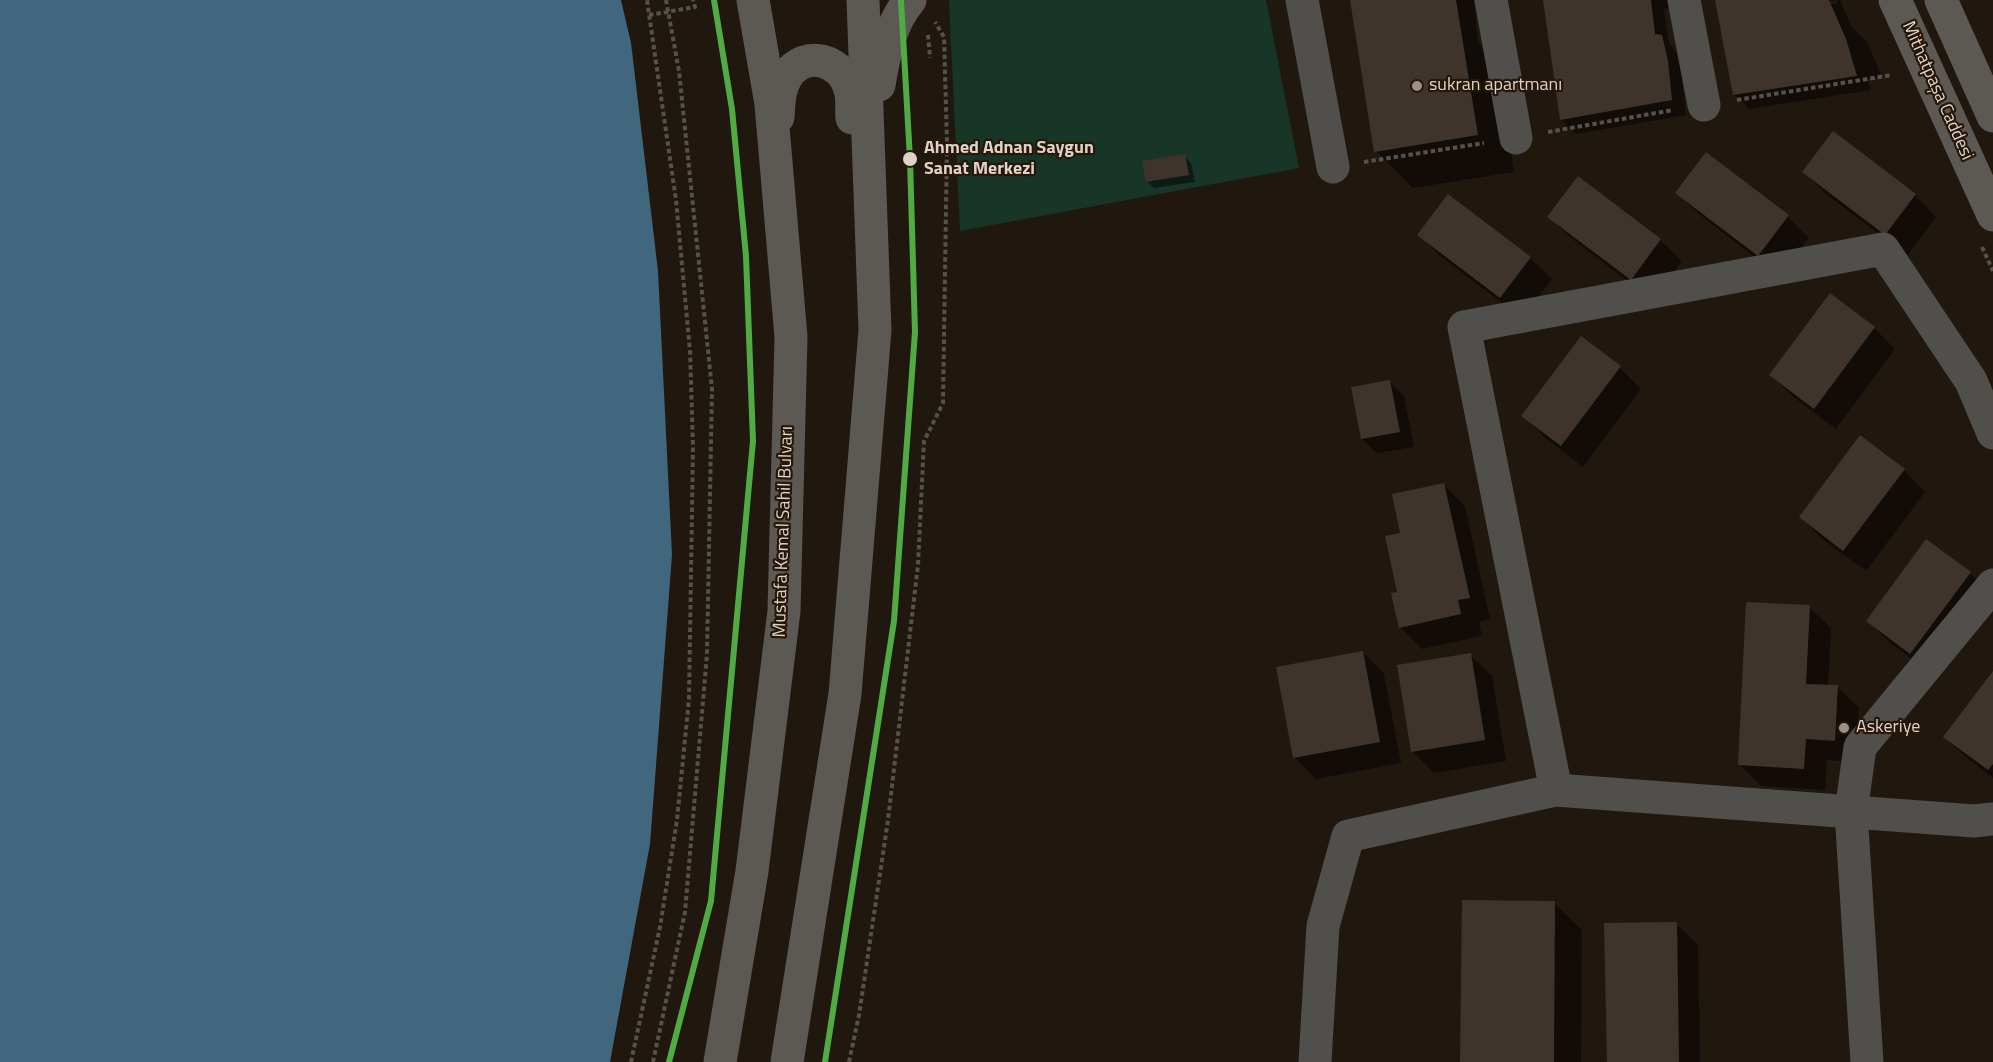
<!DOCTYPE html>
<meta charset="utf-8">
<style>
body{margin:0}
canvas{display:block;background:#20170f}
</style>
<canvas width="1993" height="1062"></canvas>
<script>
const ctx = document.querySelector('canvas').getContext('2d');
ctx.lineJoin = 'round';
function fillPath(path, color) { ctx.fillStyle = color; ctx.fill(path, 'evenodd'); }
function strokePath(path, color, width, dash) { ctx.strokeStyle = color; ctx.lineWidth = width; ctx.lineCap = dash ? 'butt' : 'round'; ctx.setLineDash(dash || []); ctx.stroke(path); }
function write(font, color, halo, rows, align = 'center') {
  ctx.font = font + ' "Titillium Web",sans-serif'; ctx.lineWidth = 4.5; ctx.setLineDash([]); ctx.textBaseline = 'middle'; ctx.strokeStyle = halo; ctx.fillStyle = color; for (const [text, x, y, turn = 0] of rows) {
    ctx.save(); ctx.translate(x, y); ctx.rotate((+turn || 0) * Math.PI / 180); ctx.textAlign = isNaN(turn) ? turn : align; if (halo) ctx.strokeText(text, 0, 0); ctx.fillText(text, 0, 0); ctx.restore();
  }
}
const green = new Path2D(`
 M 949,0 L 1266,0 L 1299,168 L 960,231 Z`);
const water = new Path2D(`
 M 0,0 L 621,0 L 631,43 L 658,271 L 672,555 L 650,844 L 610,1062 L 0,1062 Z`);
const shadow = new Path2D(`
 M 1351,0 L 1474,0 L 1478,42 L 1496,59 L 1514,172 L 1413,188 L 1376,151 Z
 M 1545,0 L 1674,0 L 1671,8 L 1664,9 L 1669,43 L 1676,51 L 1682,77 L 1686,115 L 1576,134 L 1561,119 Z
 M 1717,0 L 1840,0 L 1851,26 L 1867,42 L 1882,76 L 1867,79 L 1871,90 L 1749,109 L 1734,94 ZM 1837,0 L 1838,3 L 1736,23 L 1736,20 Z
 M 1706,154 L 1788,217 L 1809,238 L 1780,277 L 1699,214 L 1677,193 Z
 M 1184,156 L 1191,163 L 1195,182 L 1154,188 L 1147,181 Z
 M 1804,172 L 1915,195 L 1936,217 L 1907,256 L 1825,193 Z
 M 1579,178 L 1660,240 L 1682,261 L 1653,300 L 1571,238 L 1549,217 Z
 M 1419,234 L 1530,258 L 1552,279 L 1522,318 L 1440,256 Z
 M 1874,328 L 1895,349 L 1836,429 L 1792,396 L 1771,375 Z
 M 1581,338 L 1620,368 L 1641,389 L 1583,467 L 1544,437 L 1523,415 Z
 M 1390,382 L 1404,396 L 1414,447 L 1377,453 L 1362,439 Z
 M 1904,470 L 1925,492 L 1866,571 L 1822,539 L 1801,517 Z
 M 1444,485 L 1465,506 L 1490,619 L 1479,622 L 1482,636 L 1422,649 L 1400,627 L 1399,593 L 1402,534 Z
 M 1927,541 L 1970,573 L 1992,595 L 1932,674 L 1889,642 L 1868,620 Z
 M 1809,607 L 1831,628 L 1828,686 L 1837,687 L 1859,708 L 1856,762 L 1827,760 L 1825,790 L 1761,786 L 1740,765 Z
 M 1363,652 L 1384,674 L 1401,763 L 1316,779 L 1294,757 Z
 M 1470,655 L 1492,676 L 1506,761 L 1434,773 L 1412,751 Z
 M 1993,673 L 1993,778 L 1967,758 L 1945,737 Z
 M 1554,903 L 1582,930 L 1581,1062 L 1462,1062 Z
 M 1676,923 L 1698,945 L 1700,1062 L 1608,1062 Z`);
const building = new Path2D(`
 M 1350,0 L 1456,0 L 1478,135 L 1374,152 Z
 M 1543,0 L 1651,0 L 1655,34 L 1662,35 L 1668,61 L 1672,100 L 1560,120 Z
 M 1715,0 L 1829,0 L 1846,39 L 1857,76 L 1733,95 Z
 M 1833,131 L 1916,194 L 1885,235 L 1802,172 Z
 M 1706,152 L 1789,215 L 1758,256 L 1675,193 Z
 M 1185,154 L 1189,175 L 1146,182 L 1142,161 Z
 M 1578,176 L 1661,239 L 1631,280 L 1547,217 Z
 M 1448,194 L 1531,257 L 1500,298 L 1417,235 Z
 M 1830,293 L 1875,327 L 1814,409 L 1769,375 Z
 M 1581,336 L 1621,366 L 1561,446 L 1521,416 Z
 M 1390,380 L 1400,432 L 1361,439 L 1351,387 Z
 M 1860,435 L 1905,469 L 1843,551 L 1799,517 Z
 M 1444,483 L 1470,598 L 1458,600 L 1461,614 L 1399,628 L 1391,593 L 1397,592 L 1385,536 L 1400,533 L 1392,494 Z
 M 1926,539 L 1971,572 L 1910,654 L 1866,621 Z
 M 1746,602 L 1810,605 L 1806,684 L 1838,685 L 1835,741 L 1806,739 L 1804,769 L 1738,765 Z
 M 1363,651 L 1380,742 L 1293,758 L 1276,667 Z
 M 1471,653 L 1485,740 L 1411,752 L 1397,665 Z
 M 1993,671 L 1993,764 L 1988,770 L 1943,737 Z
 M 1462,900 L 1555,901 L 1554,1062 L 1460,1062 Z
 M 1677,922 L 1679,1062 L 1607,1062 L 1604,923 Z`);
const path = new Path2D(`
 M 649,15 L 695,7 L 693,0
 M 928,35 L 930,58
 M 1737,100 L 1892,75
 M 1548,132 L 1673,110
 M 1364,162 L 1484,143
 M 1982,247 L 1993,271
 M 631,1062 L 660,927 L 677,820 L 689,699 L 693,447 L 690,351 L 676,200 L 647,0
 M 653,1062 L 685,912 L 707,654 L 712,389 L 679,71 L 666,0
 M 849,1062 L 859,1015 L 888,820 L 918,565 L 924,441 L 943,403 L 947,143 L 944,37 L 935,22`);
const minor = new Path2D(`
 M 1302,0 L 1333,167
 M 1491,0 L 1516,138
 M 1684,0 L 1704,105
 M 1556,790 L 1464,327 L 1883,249 L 1971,381 L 1993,433
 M 1315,1062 L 1323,926 L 1348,836 L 1556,790 L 1974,821 L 1993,819
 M 1867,1062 L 1851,812 L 1860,747 L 1993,585`);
const major = new Path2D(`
 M 1895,0 L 1993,215
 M 1941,0 L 1993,116
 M 879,85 C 884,55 890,24 910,0
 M 778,117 C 779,103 779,88 787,76 C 805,48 843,60 850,90 C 853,98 851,109 852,118
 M 720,1062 L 752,871 L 784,611 L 791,337 L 771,104 L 753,0
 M 787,1062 L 845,694 L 875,330 L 863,0`);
const tram1 = new Path2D(`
 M 669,1062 L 711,901 L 753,441 L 746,256 L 732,109 L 714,0
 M 825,1062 L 894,621 L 915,332 L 910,159 L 901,0`);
const markers = [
 [1417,86,6,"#9c9188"],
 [910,159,8,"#dfd3c9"],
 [1844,728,6,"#9c9188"]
];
const poiNames = [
 ["sukran apartmanı",1429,86],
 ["Askeriye",1856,728]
];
const streetNames = [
 ["Mithatpaşa Caddesi",1937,91,66],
 ["Mustafa Kemal Sahil Bulvarı",784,532,-88]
];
const stopNames = [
 ["Ahmed Adnan Saygun",924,149],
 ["Sanat Merkezi",924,170]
];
fillPath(green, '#183627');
fillPath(water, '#40677e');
fillPath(shadow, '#0007');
fillPath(building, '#3f342b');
strokePath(path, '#55514c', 4, [4.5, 3]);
strokePath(minor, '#514f4b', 33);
strokePath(major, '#5c5853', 33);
strokePath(tram1, '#50ab43', 6);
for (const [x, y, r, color] of markers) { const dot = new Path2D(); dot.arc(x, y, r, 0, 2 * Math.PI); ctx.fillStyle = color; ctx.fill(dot); strokePath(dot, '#271708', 2); }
write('18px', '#dfd3c9', '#271708', poiNames, 'left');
write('18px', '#dfd3c9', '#271708', streetNames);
write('bold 18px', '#dfd3c9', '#271708', stopNames, 'left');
</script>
